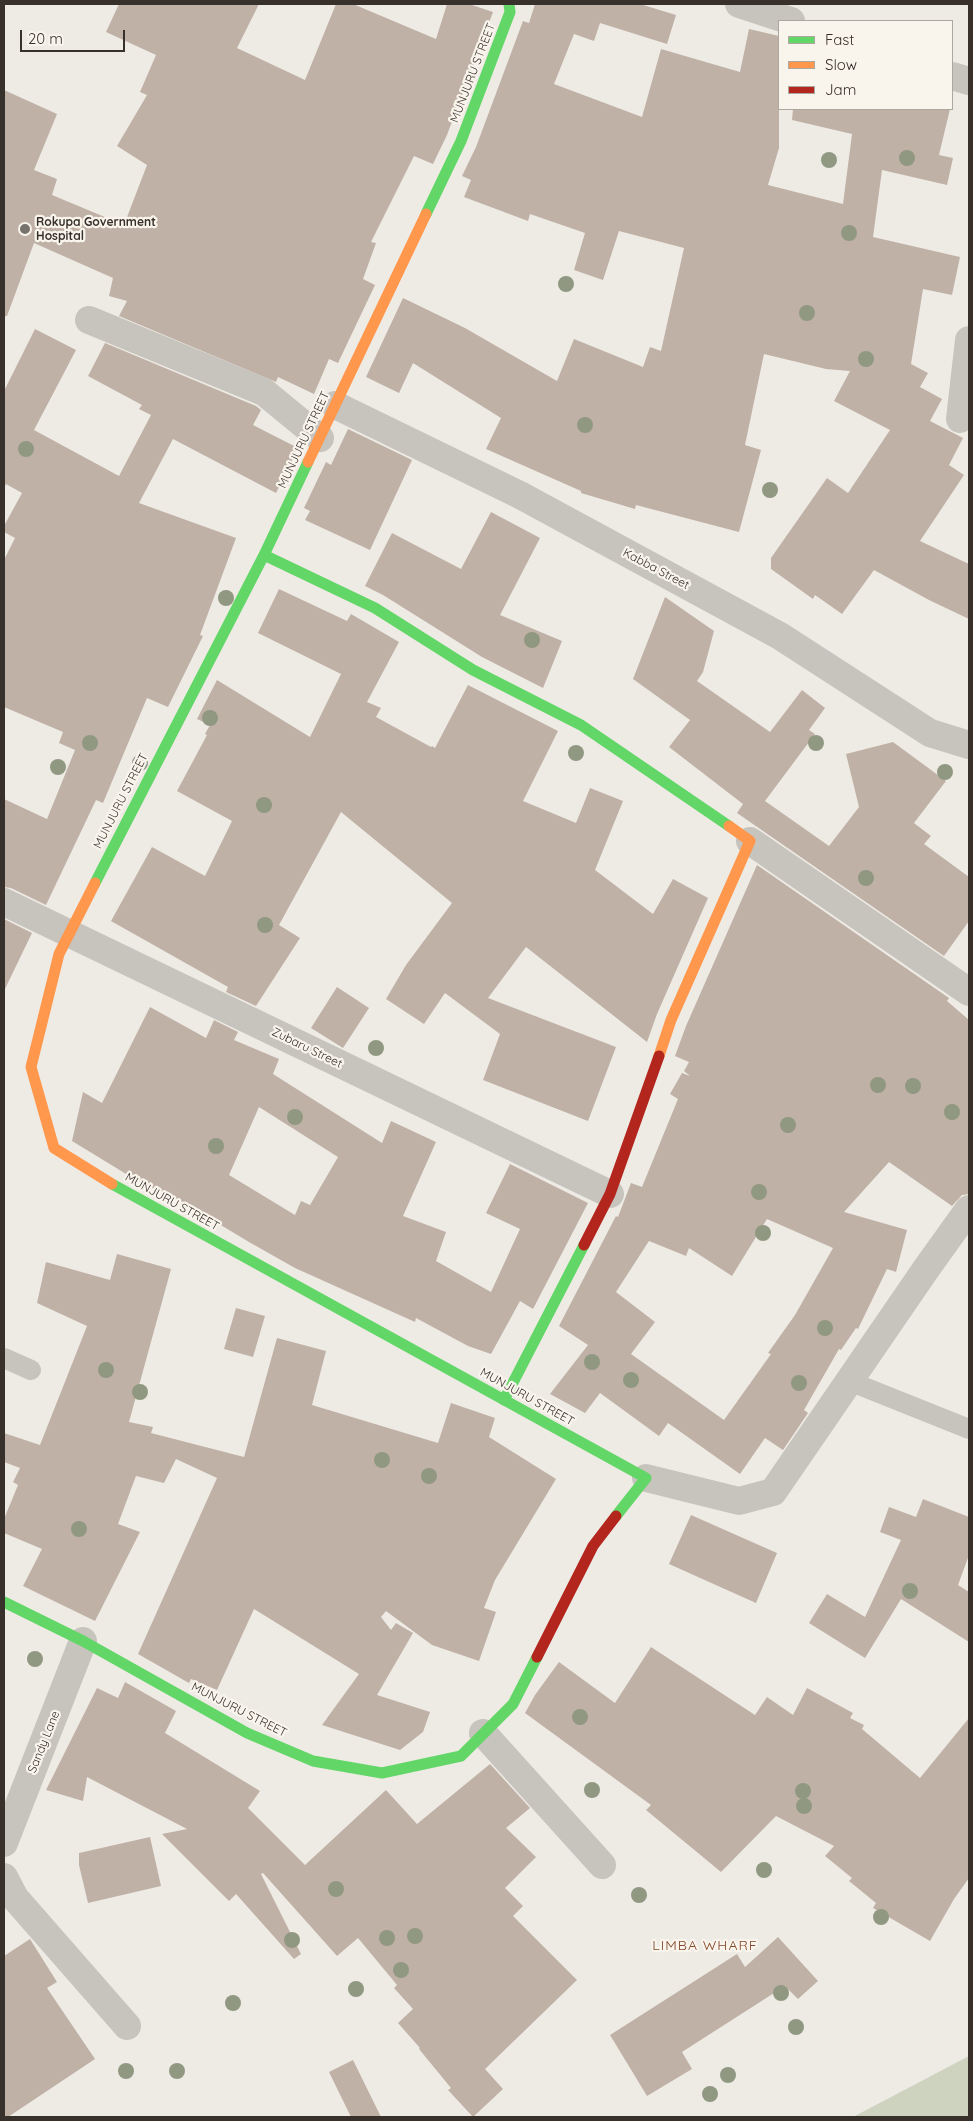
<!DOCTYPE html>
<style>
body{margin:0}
#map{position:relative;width:973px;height:2121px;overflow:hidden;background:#eeebe5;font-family:Quicksand,sans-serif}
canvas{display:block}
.frame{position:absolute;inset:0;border:5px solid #38312b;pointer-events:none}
.legend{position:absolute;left:778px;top:20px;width:175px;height:90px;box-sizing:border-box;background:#f9f5ed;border:1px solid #aca79f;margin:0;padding:6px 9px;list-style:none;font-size:15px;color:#38312b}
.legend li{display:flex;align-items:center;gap:10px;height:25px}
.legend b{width:25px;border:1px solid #aca79f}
.scale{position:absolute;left:20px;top:30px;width:105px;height:22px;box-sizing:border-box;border:2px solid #38312b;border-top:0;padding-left:6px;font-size:15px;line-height:18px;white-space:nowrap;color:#38312b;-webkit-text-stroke:4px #f9f5ed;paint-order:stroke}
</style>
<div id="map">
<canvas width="973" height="2121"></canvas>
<div class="frame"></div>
<ul class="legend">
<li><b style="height:6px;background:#63d668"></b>Fast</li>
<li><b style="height:6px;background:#ff974d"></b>Slow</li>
<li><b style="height:6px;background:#b3261e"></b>Jam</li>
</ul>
<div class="scale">20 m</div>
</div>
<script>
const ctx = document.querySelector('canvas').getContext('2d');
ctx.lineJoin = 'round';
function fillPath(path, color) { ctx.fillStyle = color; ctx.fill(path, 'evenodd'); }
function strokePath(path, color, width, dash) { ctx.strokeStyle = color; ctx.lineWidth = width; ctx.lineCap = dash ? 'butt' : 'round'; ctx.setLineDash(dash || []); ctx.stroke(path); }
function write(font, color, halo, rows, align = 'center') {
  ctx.font = font + ' Quicksand,sans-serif'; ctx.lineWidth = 4.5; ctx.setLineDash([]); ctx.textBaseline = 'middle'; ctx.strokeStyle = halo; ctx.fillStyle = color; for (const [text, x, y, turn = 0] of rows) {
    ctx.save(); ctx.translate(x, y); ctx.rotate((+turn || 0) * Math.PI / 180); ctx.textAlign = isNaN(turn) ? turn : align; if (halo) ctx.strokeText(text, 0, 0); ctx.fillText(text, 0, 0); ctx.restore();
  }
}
const green = new Path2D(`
 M 969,2056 L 969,2117 L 853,2117 Z`);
const building = new Path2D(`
 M 119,4 L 259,4 L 237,48 L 305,80 L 336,4 L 353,4 L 436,39 L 447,4 L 469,4 L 493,12 L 447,135 L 433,164 L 414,156 L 371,242 L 376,243 L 363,279 L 375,285 L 338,363 L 329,359 L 314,394 L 278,377 L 276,382 L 119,316 L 127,301 L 109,296 L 113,278 L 34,243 L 7,316 L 4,316 L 4,90 L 57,114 L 34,170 L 57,179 L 52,195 L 124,225 L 147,165 L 117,146 L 147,95 L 140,92 L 156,55 L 106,32 Z
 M 535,4 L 640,4 L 676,15 L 667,44 L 600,23 L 594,41 L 574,34 L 554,84 L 642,117 L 661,49 L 740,72 L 749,29 L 779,36 L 779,148 L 768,185 L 843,204 L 852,134 L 792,120 L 793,109 L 950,109 L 939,155 L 953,158 L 947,185 L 882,170 L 873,237 L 960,257 L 952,295 L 923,289 L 911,364 L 928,373 L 920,387 L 942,399 L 930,421 L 963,438 L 949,465 L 964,475 L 920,541 L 969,564 L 969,619 L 929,600 L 874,570 L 842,614 L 815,595 L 813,599 L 771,569 L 771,558 L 827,478 L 848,493 L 890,430 L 834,401 L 850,371 L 826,369 L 764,354 L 745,445 L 761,450 L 739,532 L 636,505 L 635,509 L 581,493 L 581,491 L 486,449 L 501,418 L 413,363 L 399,393 L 366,377 L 403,298 L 465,328 L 557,381 L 574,339 L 643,367 L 650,347 L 661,351 L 684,248 L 619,231 L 603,280 L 574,270 L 585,233 L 530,214 L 528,221 L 464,197 L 471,180 L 462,176 L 476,147 L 523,21 L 529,23 Z
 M 35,329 L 76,350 L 34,430 L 119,476 L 151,415 L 139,409 L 142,405 L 88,376 L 105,343 L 256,406 L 261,410 L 253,425 L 298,448 L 276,493 L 173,439 L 139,503 L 236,538 L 200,635 L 203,636 L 168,707 L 147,698 L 103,803 L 96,800 L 46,905 L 11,888 L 4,887 L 4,799 L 47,819 L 75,750 L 59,743 L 63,732 L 4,707 L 4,560 L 15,538 L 4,532 L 4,526 L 22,493 L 6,484 L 4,488 L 4,391 Z
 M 348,429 L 412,460 L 370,550 L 305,520 L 310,511 L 304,508 L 326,462 L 331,465 Z
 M 491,512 L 540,538 L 500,615 L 562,641 L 543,688 L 482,657 L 383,595 L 365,586 L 392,533 L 461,569 Z
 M 279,589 L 347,621 L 351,614 L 399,642 L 367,702 L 381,708 L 376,717 L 431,747 L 432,746 L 435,748 L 468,685 L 558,731 L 523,801 L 576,823 L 590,788 L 623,801 L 595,870 L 653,914 L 673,879 L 708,898 L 657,1014 L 647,1042 L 526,947 L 488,998 L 616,1047 L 588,1121 L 483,1080 L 500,1034 L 445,993 L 424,1024 L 386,999 L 406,965 L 452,903 L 341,812 L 279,925 L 300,938 L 256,1006 L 226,992 L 228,987 L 111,921 L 152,847 L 205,876 L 232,821 L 177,791 L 207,735 L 205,734 L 210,725 L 197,719 L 217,680 L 310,737 L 341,674 L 258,633 Z
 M 665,597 L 714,631 L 703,672 L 697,681 L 770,732 L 802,690 L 825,708 L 809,730 L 815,734 L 765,801 L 829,846 L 859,807 L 846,754 L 893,742 L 946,781 L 914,823 L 931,836 L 924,844 L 969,877 L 969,921 L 944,956 L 737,813 L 743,804 L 669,747 L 690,720 L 633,679 Z
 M 757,865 L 949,998 L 947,1001 L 969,1020 L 969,1194 L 962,1195 L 952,1206 L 889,1162 L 844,1212 L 907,1230 L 896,1272 L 887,1269 L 858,1329 L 856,1328 L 841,1350 L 839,1349 L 804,1410 L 808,1413 L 783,1450 L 765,1438 L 740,1474 L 668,1423 L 659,1436 L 600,1393 L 585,1413 L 550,1394 L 588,1345 L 559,1326 L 616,1216 L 618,1217 L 631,1183 L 642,1187 L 678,1099 L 670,1094 L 682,1073 L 690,1076 L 684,1071 L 689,1062 L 675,1056 L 686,1026 ZM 767,1219 L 833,1248 L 795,1315 L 768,1353 L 771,1354 L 724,1420 L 631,1354 L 655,1322 L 616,1292 L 649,1241 L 686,1256 L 689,1248 L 732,1276 Z
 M 4,919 L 32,933 L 4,991 Z
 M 337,987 L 369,1008 L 343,1048 L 311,1028 Z
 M 150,1007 L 206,1038 L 214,1020 L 238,1032 L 234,1040 L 279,1059 L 273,1074 L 382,1143 L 391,1121 L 436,1142 L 403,1216 L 446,1232 L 436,1261 L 491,1292 L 520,1229 L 486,1213 L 510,1164 L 588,1203 L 533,1309 L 520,1301 L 491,1354 L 468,1346 L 416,1318 L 415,1322 L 295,1268 L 249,1242 L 199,1212 L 200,1210 L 136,1180 L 72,1141 L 83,1092 L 102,1103 ZM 259,1107 L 338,1157 L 310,1205 L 301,1201 L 295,1215 L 229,1175 Z
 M 117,1254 L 171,1269 L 129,1422 L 153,1427 L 151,1433 L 244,1457 L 277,1338 L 326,1351 L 312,1405 L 438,1443 L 451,1403 L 495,1418 L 489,1437 L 556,1479 L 495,1580 L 484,1608 L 496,1612 L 479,1661 L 432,1645 L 386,1611 L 381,1617 L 391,1630 L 396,1623 L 413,1633 L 377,1695 L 430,1712 L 423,1732 L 400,1750 L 322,1725 L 359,1674 L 254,1609 L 217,1690 L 191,1679 L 189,1683 L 138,1654 L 217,1478 L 176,1459 L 164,1483 L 136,1476 L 118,1524 L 140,1532 L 95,1621 L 23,1586 L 42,1549 L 4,1533 L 4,1519 L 18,1485 L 13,1482 L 20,1468 L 4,1462 L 4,1433 L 40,1445 L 87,1326 L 37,1303 L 46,1262 L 110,1280 Z
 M 236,1308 L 265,1316 L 253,1357 L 224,1349 Z
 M 923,1499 L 969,1517 L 969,1555 L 958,1585 L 969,1592 L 969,1642 L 901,1599 L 865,1658 L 809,1623 L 827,1594 L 865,1617 L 901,1540 L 880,1532 L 889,1507 L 916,1517 Z
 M 691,1515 L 777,1553 L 756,1603 L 669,1564 Z
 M 651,1647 L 755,1715 L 767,1697 L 793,1715 L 807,1688 L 853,1713 L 850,1718 L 864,1725 L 862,1729 L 920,1778 L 969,1718 L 969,1878 L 954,1899 L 930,1941 L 873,1908 L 876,1903 L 849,1881 L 852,1878 L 825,1856 L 834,1846 L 776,1816 L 721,1872 L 646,1810 L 651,1805 L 525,1713 L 535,1695 L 559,1662 L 615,1703 Z
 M 125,1682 L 176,1711 L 165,1733 L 260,1791 L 248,1808 L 305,1865 L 386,1790 L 417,1824 L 490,1764 L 530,1808 L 506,1828 L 536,1857 L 505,1888 L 523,1906 L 513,1916 L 577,1980 L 485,2069 L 503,2089 L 473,2117 L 448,2090 L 451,2088 L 419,2049 L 420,2048 L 398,2023 L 413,2009 L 394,1988 L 397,1985 L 358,1938 L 337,1956 L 263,1873 L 261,1874 L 301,1954 L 294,1959 L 236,1894 L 229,1901 L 162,1834 L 187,1829 L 87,1777 L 83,1801 L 46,1790 L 97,1688 L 118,1698 Z
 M 150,1837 L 161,1886 L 88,1903 L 79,1865 L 79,1853 Z
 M 778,1937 L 818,1981 L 798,1999 L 785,1986 L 682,2052 L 692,2069 L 647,2096 L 610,2035 L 737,1954 L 745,1967 Z
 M 30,1939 L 57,1982 L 47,1988 L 95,2059 L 8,2117 L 4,2117 L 4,1956 Z
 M 353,2060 L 381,2117 L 351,2117 L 329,2072 Z`);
const lane = new Path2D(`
 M 4,1358 L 31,1370
 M 849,1381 L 969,1429`);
const street = new Path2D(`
 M 739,4 L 791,21
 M 952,76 L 969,81
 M 89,320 L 264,392 L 320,438
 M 335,405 L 520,495 L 780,636 L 930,733 L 969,745
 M 960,419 L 969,340
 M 750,841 L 969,992
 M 4,902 L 610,1194
 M 646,1478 L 739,1501 L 773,1492 L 926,1269 L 969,1209
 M 483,1733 L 602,1865
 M 4,1843 L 83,1641
 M 4,1877 L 15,1898 L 127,2026`);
const fast = new Path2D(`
 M 426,214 L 461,141 L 510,12 L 509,4
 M 264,555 L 375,608 L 473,670 L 581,725 L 729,826
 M 95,883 L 264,555 L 308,462
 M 112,1184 L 646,1478 L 616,1516
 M 504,1400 L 584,1245
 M 4,1602 L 83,1641 L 247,1733 L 313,1761 L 382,1773 L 461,1756 L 513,1704 L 537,1657`);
const slow = new Path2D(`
 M 308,462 L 426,214
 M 95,883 L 59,954 L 31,1067 L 54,1148 L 112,1184
 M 659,1056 L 671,1020 L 750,841 L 729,826`);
const jam = new Path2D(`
 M 584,1245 L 610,1194 L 659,1056
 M 537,1657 L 593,1546 L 616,1516`);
const trees = [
 [907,158],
 [829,160],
 [849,233],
 [566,284],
 [807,313],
 [866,359],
 [585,425],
 [26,449],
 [770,490],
 [226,598],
 [532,640],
 [210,718],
 [90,743],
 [816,743],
 [576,753],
 [140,763],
 [58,767],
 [945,772],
 [264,805],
 [866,878],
 [265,925],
 [376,1048],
 [878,1085],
 [913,1086],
 [952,1112],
 [295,1117],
 [788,1125],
 [216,1146],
 [759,1192],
 [763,1233],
 [825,1328],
 [592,1362],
 [106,1370],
 [631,1380],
 [799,1383],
 [140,1392],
 [382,1460],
 [429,1476],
 [79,1529],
 [910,1591],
 [35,1659],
 [580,1717],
 [592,1790],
 [803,1791],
 [804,1806],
 [764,1870],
 [336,1889],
 [639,1895],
 [881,1917],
 [415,1936],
 [387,1938],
 [292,1940],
 [401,1970],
 [356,1989],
 [781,1993],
 [233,2003],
 [796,2027],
 [126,2071],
 [177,2071],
 [728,2075],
 [710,2094]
];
const markers = [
 [25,229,6,"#78726c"]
];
const streetNames = [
 ["MUNJURU STREET",473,73,-69],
 ["MUNJURU STREET",304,440,-65],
 ["Kabba Street",656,569,28],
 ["MUNJURU STREET",121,801,-63],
 ["Zubaru Street",307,1048,26],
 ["MUNJURU STREET",172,1202,29],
 ["MUNJURU STREET",527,1397,29],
 ["MUNJURU STREET",239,1710,27],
 ["Sandy Lane",44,1742,-68]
];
const poiNames = [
 ["Rokupa Government",36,222],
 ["Hospital",36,236]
];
const neighbourhoodNames = [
 ["LIMBA WHARF",705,1946]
];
fillPath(green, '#ced3c0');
fillPath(building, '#c0b1a7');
strokePath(lane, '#c7c3bd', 20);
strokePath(street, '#c7c3bd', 28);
strokePath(fast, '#63d668', 11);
strokePath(slow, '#ff974d', 11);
strokePath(jam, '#b3261e', 11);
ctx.fillStyle = '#909882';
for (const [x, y] of trees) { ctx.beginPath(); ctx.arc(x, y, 8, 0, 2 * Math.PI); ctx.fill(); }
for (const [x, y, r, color] of markers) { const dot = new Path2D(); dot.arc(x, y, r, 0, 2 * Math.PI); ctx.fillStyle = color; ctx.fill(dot); strokePath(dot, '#f9f5ed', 2); }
write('12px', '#38312b', '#f9f5ed', streetNames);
write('bold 12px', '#38312b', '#f9f5ed', poiNames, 'left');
ctx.letterSpacing = '1px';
write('14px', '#82482a', '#f9f5ed', neighbourhoodNames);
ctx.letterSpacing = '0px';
</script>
